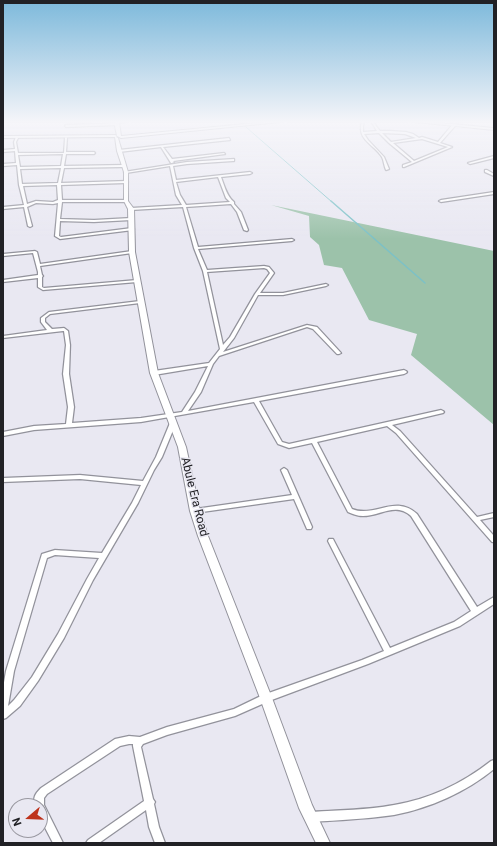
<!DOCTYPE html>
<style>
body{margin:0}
#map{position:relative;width:497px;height:846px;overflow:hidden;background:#e9e8f2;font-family:Roboto,sans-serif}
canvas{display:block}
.frame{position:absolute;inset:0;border:4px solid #212125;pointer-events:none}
.north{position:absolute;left:8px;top:798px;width:40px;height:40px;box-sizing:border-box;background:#e9e8f2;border:1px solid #9998a0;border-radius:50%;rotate:251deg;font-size:11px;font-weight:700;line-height:16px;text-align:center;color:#212125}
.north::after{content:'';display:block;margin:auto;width:14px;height:18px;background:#be331c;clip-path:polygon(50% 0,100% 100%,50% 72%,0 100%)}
</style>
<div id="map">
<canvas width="497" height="846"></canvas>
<div class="frame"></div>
<div class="north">N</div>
</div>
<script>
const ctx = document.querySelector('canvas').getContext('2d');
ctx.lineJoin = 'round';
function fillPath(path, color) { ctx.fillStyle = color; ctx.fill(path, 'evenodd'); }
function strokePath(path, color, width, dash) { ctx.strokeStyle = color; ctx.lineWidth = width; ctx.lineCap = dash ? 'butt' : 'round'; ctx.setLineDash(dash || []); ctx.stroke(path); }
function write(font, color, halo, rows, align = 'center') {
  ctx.font = font + ' Roboto,sans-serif'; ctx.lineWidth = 3; ctx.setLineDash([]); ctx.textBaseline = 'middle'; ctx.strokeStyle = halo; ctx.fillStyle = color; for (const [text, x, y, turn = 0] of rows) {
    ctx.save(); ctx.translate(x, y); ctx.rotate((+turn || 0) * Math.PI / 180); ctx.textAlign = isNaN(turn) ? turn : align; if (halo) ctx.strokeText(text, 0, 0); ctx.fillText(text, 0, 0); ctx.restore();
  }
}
const green = new Path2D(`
 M 271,205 L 494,251 L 494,425 L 411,355 L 417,334 L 369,320 L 342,268 L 324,265 L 319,245 L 310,237 L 309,216 Z`);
const streamFar1 = new Path2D(`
 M 239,121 L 332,202`);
const stream = new Path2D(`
 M 331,201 L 425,283`);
const street = new Path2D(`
 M 117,121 L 132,121 L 116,123 Z
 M 362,121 L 364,121 L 363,126 L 363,132 L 377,131 L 371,121 L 373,121 L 376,126 L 380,131 L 391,131 L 406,132 L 413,134 L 419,138 L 422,137 L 438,142 L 453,124 L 455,124 L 455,126 L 440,143 L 452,147 L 404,167 L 403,167 L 403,165 L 412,162 L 389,143 L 379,133 L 364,134 L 368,140 L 384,157 L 389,169 L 386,170 C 384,166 384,161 382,157 C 374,144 356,140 362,121 ZM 382,133 L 405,134 L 416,138 L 391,142 ZM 422,139 L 448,147 L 414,161 L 393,143 Z
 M 119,123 L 118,125 L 66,127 L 65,126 L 66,125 Z
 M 16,137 L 18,138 L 16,142 L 18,153 L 64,153 L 65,138 L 66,137 L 67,138 L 66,152 L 94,152 L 95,153 L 94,154 L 66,154 L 64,166 L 123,165 L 125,166 L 123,167 L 64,168 L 61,183 L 126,181 L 128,182 L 126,183 L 61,185 L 62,200 L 126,200 L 128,201 L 126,202 L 62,202 L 60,219 L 94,220 L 131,218 L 133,219 L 131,220 L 94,222 L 60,221 L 59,236 L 61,237 L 132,228 L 134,229 L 133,230 L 60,239 L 55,236 L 58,203 L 53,204 L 36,203 L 27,207 L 32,226 L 30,227 L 28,226 L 24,207 L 3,209 L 3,207 L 24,205 L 19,185 L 17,165 L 3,166 L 3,164 L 16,163 L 15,151 L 3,152 L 3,150 L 15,149 L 14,142 ZM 63,154 L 61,166 L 20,167 L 18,155 ZM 61,168 L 58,183 L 22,184 L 20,169 ZM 57,185 L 58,200 L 53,202 L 36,201 L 27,204 L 23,186 Z
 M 229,138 L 230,140 L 163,147 L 172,159 L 224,153 L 225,154 L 173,161 L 174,162 L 172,163 L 171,163 L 161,147 L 119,152 L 118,151 L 119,150 Z
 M 494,156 L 494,158 L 470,164 L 468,163 Z
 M 234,159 L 234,161 L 233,161 L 187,164 L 173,166 L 176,180 L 250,172 L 252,173 L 250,174 L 221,177 C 224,185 227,197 234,202 L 234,204 L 241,212 L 248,230 L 247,231 L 244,230 L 237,212 L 231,204 L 186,207 L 198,247 L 292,239 L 294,240 L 292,241 L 198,249 L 207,270 L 264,266 L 269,267 L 274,273 L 260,293 L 283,293 L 326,284 L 328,285 L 326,286 L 283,295 L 258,295 L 234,338 L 223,352 L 307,325 L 317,327 L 341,353 L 339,354 L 337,354 L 313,329 L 307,327 L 219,356 L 213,364 L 201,392 L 188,411 L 404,370 L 406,371 L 407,372 L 406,373 L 404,374 L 259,401 L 282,442 L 289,444 L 441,410 L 443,411 L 444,412 L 443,413 L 392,425 L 400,431 L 477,517 L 494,513 L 494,517 L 480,520 L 494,536 L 494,542 L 492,542 L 396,433 L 387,426 L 317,442 L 352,509 C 375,518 395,494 417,514 L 477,607 L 494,597 L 494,604 L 460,626 L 368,664 L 269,701 L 235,716 L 167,735 L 143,744 L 141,747 L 153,799 L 155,802 L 154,804 L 159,827 L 165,843 L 155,843 L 149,827 L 146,810 L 99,843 L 86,843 L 88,840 L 144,801 L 133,746 L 133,744 L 129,744 L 120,746 L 47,794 L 44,798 L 44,805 L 63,843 L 53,843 L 40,818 L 40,806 L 34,806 C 34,797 34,795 41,788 L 115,739 L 129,736 L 140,737 L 167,727 L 234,709 L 263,695 L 362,660 L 384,651 L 328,541 L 329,539 L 333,539 L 334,541 L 390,648 L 454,622 L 471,611 L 411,516 C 395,502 381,516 363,516 C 357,516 353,514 348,512 L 312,443 L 289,448 L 278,444 L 254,402 L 141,422 L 34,430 L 3,436 L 3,432 L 34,426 L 66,424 L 68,407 L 63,374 L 66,345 L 64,331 L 63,331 L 3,338 L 3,336 L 47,330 L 41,322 L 41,318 L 49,312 L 140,301 L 142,302 L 140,303 L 50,314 L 45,318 L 45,322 L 52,329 L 64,328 L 68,331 L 70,345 L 69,374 L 74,407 L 72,423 L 141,418 L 182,412 L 195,392 L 208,366 L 154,375 L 151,373 L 154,371 L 209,363 L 220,349 L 203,271 L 194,248 L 183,207 L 131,210 L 129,209 L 131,208 L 182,205 L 176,195 L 170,166 L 126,173 L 124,172 L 187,162 ZM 218,177 L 226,198 L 230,202 L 186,205 L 180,195 L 176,182 ZM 264,268 L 267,269 L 270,273 L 255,294 L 230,337 L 223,345 L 207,272 Z
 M 485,170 L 487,170 L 494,174 L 494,176 L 485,172 Z
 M 494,192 L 494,194 L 441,202 L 439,201 L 441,200 Z
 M 35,251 L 37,252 L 40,264 L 132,251 L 134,252 L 132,253 L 40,266 L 42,275 L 43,276 L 42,277 L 42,287 L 44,288 L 137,280 L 139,281 L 137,282 L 43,290 L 38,287 L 38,278 L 3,282 L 3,280 L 38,275 L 38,272 L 33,253 L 3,256 L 3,254 Z
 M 173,421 L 176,423 L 162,457 L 154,470 L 138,503 L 93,580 L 64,638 L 38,681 L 20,706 L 6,718 L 3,719 L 3,688 L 6,671 L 42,554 L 55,550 L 102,553 L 132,503 L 141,485 L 80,479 L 3,482 L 3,478 L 80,475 L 143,481 L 156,457 L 170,423 ZM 55,555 L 99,558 L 87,579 L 58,634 L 32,677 L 14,700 L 8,706 L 14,671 L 47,558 Z
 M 284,468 L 287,470 L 312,527 L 311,529 L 307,529 L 294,499 L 195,513 L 193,513 L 192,511 L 193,509 L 195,509 L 292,495 L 281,470 Z
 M 494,760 L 494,769 C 466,792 430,808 394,815 C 367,819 339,820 312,822 L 309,820 L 307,817 L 309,814 L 312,812 C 339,810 367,810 394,805 C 430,799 463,783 491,761 Z`);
const secondary = new Path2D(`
 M 114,121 L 119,122 L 121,136 L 276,121 L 290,121 L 121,138 L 117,136 L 116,137 L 118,138 L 128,172 L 128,201 L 134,209 L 135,252 L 158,373 L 186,447 L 200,511 L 208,536 L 272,698 L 312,805 L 330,843 L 316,843 L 299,808 L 260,698 L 198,536 L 190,511 L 178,447 L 150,373 L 129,252 L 128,209 L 124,201 L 124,172 L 117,151 L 115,137 L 3,138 L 3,136 L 115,135 L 117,136 Z
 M 406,121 L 420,121 L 494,128 L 494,130 Z`);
const streetNames = [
 ["Abule Era Road",194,497,76]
];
fillPath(green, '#9cc2aa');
strokePath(streamFar1, '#7cc1c7', 1);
strokePath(stream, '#7cc1c7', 1.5);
strokePath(street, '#92929b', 2.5);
strokePath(secondary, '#92929b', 2);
fillPath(street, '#fff');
fillPath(secondary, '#fff');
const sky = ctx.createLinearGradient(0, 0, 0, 239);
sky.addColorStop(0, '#7db9db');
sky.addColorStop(0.51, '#f5f5f9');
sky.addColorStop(1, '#f5f5f900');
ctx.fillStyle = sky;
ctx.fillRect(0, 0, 497, 239);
write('12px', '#212125', '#e9e8f2', streetNames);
</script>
